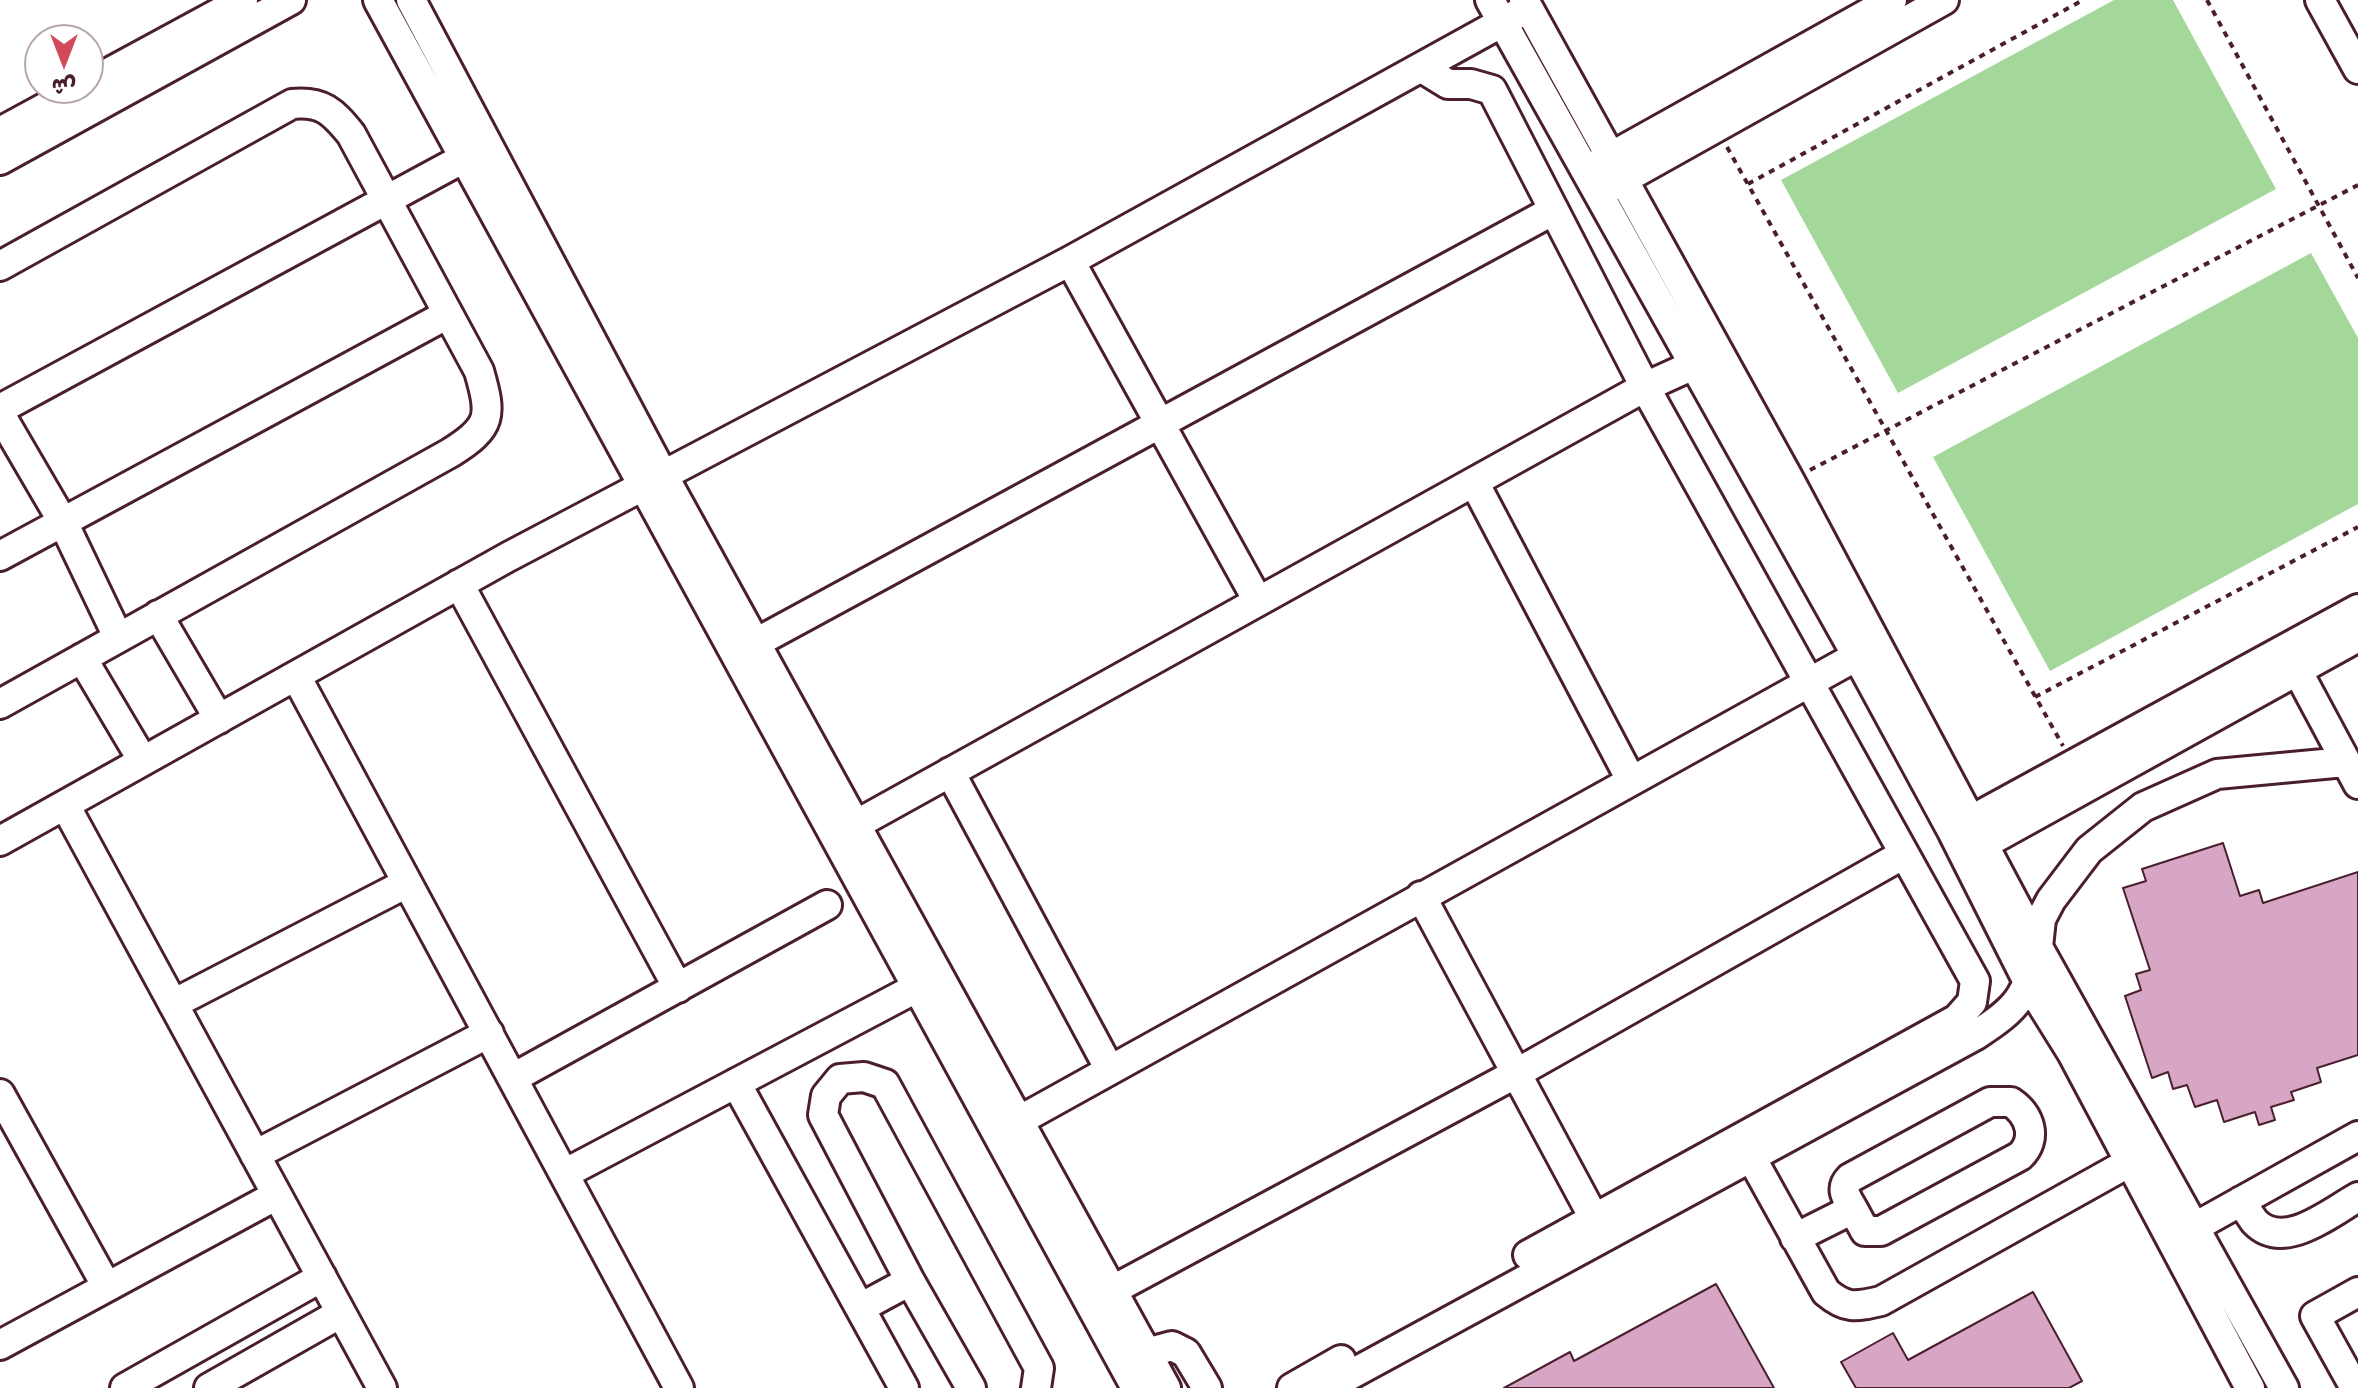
<!DOCTYPE html>
<meta charset="utf-8">
<style>
body{margin:0}
#map{position:relative;width:2358px;height:1388px;overflow:hidden;background:#fff;font-family:Caveat,"Playpen Sans Arabic",sans-serif}
canvas{display:block}
.north{position:absolute;left:24px;top:24px;width:80px;height:80px;box-sizing:border-box;background:#fff;border:2px solid #b7a5aa;border-radius:50%;rotate:180deg;font-size:22px;font-weight:700;line-height:32px;text-align:center;color:#4a1f2b}
.north::after{content:'';display:block;margin:auto;width:28px;height:36px;background:#d1495b;clip-path:polygon(50% 0,100% 100%,50% 72%,0 100%)}
</style>
<div id="map">
<canvas width="2358" height="1388"></canvas>
<div class="north">ش</div>
</div>
<script>
const ctx = document.querySelector('canvas').getContext('2d');
ctx.lineJoin = 'round';
function fillPath(path, color) { ctx.fillStyle = color; ctx.fill(path, 'evenodd'); }
function strokePath(path, color, width, dash) { ctx.strokeStyle = color; ctx.lineWidth = width; ctx.lineCap = dash ? 'butt' : 'round'; ctx.setLineDash(dash || []); ctx.stroke(path); }
const green = new Path2D(`
 M 2114,0 L 2173,0 L 2276,189 L 1898,393 L 1781,180 Z
 M 2311,253 L 2358,338 L 2358,504 L 2050,671 L 1933,457 Z`);
const building = new Path2D(`
 M 2223,843 L 2240,896 L 2259,890 L 2263,903 L 2358,872 L 2358,1055 L 2317,1068 L 2321,1082 L 2291,1092 L 2294,1100 L 2271,1107 L 2275,1120 L 2259,1125 L 2255,1112 L 2224,1122 L 2217,1100 L 2195,1107 L 2187,1085 L 2173,1089 L 2168,1072 L 2152,1078 L 2125,996 L 2141,990 L 2136,974 L 2150,970 L 2123,888 L 2146,881 L 2142,869 Z
 M 1716,1284 L 1774,1388 L 1504,1388 L 1570,1352 L 1574,1361 Z
 M 2033,1292 L 2082,1381 L 2069,1388 L 1856,1388 L 1841,1362 L 1893,1333 L 1908,1360 Z`);
const path = new Path2D(`
 M 2207,0 L 2358,278
 M 1727,147 L 2063,746
 M 1748,184 L 2083,0
 M 1810,470 L 2358,185
 M 2035,697 L 2358,527`);
const minor = new Path2D(`
 M 378,0 L 1136,1388
 M 411,0 L 663,475 L 1166,1388
 M 1490,0 L 1857,656 L 1952,831 L 2029,984 L 2072,1053 L 2250,1388
 M 2320,0 L 2358,69
 M 1422,68 L 1448,84 L 1471,84 L 1492,90 L 1645,387 L 1975,981 L 1972,1002 L 1957,1019 L 1528,1255
 M 88,84 L 243,0
 M 0,132 L 81,88
 M 0,160 L 291,0
 M 1596,165 L 1892,0
 M 1608,188 L 1944,0
 M 1070,261 L 1258,601
 M 0,266 L 292,104 C 323,101 333,112 351,134 L 479,371 C 492,416 492,427 450,453 L 0,704
 M 0,409 L 464,158
 M 0,414 L 63,522 L 118,637
 M 1474,482 L 1631,780
 M 0,556 L 448,314
 M 459,584 L 678,988
 M 158,615 L 219,719
 M 739,652 L 1554,210
 M 2290,657 L 2358,784
 M 82,658 L 143,761
 M 296,676 L 679,1388
 M 950,772 L 1110,1070
 M 65,805 L 382,1388
 M 1955,829 L 2358,609
 M 839,834 L 1645,387 L 1711,357
 M 0,841 L 508,557 L 1070,261 L 1528,8
 M 1968,853 L 2358,637
 M 1421,896 L 1594,1218 L 1601,1236
 M 173,1004 L 407,883
 M 513,1078 L 827,905
 M 736,1083 L 904,1388
 M 0,1094 L 107,1287
 M 1004,1129 L 1857,656
 M 255,1155 L 489,1033
 M 1751,1157 L 1826,1292 C 1846,1309 1855,1307 1881,1301 L 2130,1162
 M 564,1174 L 918,987
 M 2241,1201 C 2246,1208 2250,1216 2255,1222 C 2284,1252 2331,1212 2358,1197
 M 2177,1237 L 2358,1136
 M 1795,1238 L 1853,1209 L 1865,1231 L 1881,1231 L 2020,1156 C 2038,1139 2030,1115 2011,1102 L 1990,1102 L 1850,1178 C 1839,1189 1847,1198 1853,1209
 M 1096,1299 L 1517,1073 L 1904,854
 M 860,1308 L 910,1281
 M 0,1345 L 277,1195
 M 1146,1353 L 1172,1346 L 1186,1353 L 1207,1388
 M 125,1388 L 322,1277
 M 209,1388 L 341,1313
 M 971,1388 L 910,1281 L 823,1115 L 826,1096 L 840,1079 L 864,1077 L 885,1084 L 1039,1368 L 1036,1388
 M 1292,1388 L 1341,1360
 M 1326,1388 L 1976,1035 C 2019,1007 2026,997 2038,947 L 1790,481 L 1524,0
 M 2284,1388 L 2038,947 L 2041,919 L 2051,900 L 2089,850 L 2143,807 L 2217,774 L 2345,762
 M 2355,1388 L 2315,1316 L 2358,1292`);
fillPath(green, '#a4d89b');
fillPath(building, '#d6a6c4');
strokePath(building, '#4a1f2b', 2);
strokePath(minor, '#4a1f2b', 34);
strokePath(path, '#4a1f2b', 4, [6, 6]);
strokePath(minor, '#fff', 28);
</script>
